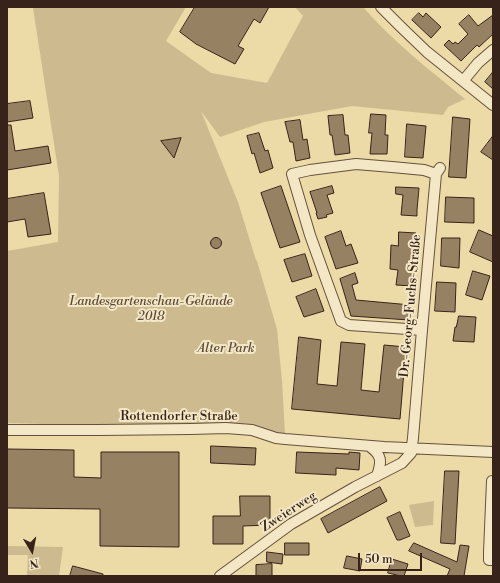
<!DOCTYPE html>
<meta charset="utf-8">
<style>
body{margin:0}
#map{position:relative;width:500px;height:583px;overflow:hidden;background:#ecdaa7;font-family:"Libre Bodoni",serif}
canvas{display:block}
.frame{position:absolute;inset:0;border:8px solid #38231a;pointer-events:none}
.north{position:absolute;left:12px;top:531px;width:40px;height:40px;-webkit-text-stroke:3px #f3e7c6;paint-order:stroke;rotate:170deg;font-size:11px;font-weight:700;line-height:16px;text-align:center;color:#38231a}
.north::after{content:'';display:block;margin:auto;width:14px;height:18px;background:#38231a;clip-path:polygon(50% 0,100% 100%,50% 72%,0 100%)}
.scale{position:absolute;left:358px;top:553px;width:64px;height:18px;box-sizing:border-box;border:2px solid #38231a;border-top:0;padding-left:5px;font-size:12px;line-height:14px;white-space:nowrap;color:#38231a;-webkit-text-stroke:3px #f3e7c6;paint-order:stroke}
</style>
<div id="map">
<canvas width="500" height="583"></canvas>
<div class="frame"></div>
<div class="north">N</div>
<div class="scale">50 m</div>
</div>
<script>
const ctx = document.querySelector('canvas').getContext('2d');
ctx.lineJoin = 'round';
function fillPath(path, color) { ctx.fillStyle = color; ctx.fill(path, 'evenodd'); }
function strokePath(path, color, width, dash) { ctx.strokeStyle = color; ctx.lineWidth = width; ctx.lineCap = dash ? 'butt' : 'round'; ctx.setLineDash(dash || []); ctx.stroke(path); }
function write(font, color, halo, rows, align = 'center') {
  ctx.font = font + ' "Libre Bodoni",serif'; ctx.lineWidth = 4; ctx.setLineDash([]); ctx.textBaseline = 'middle'; ctx.strokeStyle = halo; ctx.fillStyle = color; for (const [text, x, y, turn = 0] of rows) {
    ctx.save(); ctx.translate(x, y); ctx.rotate((+turn || 0) * Math.PI / 180); ctx.textAlign = isNaN(turn) ? turn : align; if (halo) ctx.strokeText(text, 0, 0); ctx.fillText(text, 0, 0); ctx.restore();
  }
}
const green = new Path2D(`
 M 36,7 L 186,7 L 166,41 L 211,73 L 267,83 L 303,16 L 295,7 L 363,7 C 393,42 430,70 465,99 L 448,107 L 443,115 L 352,106 L 264,122 L 220,137 L 201,111 L 238,202 L 256,260 L 257,261 L 277,329 L 282,381 L 285,434 L 243,426 L 82,425 L 7,423 L 7,251 L 58,242 L 59,176 L 33,8 Z
 M 434,501 L 433,525 L 415,527 L 409,505 Z
 M 7,546 L 63,547 L 59,576 L 27,576 L 28,555 L 7,555 Z`);
const building = new Path2D(`
 M 195,7 L 269,7 L 260,23 L 254,19 L 238,46 L 244,49 L 235,64 L 196,44 L 180,32 Z
 M 419,13 L 423,17 L 426,13 L 441,27 L 431,38 L 412,20 Z
 M 469,15 L 478,26 L 493,15 L 493,34 L 479,47 L 477,45 L 461,61 L 444,45 L 449,40 L 453,44 L 455,42 L 458,44 L 468,34 L 459,24 Z
 M 493,72 L 493,89 L 485,82 Z
 M 30,101 L 33,118 L 7,122 L 7,104 Z
 M 371,114 L 386,115 L 385,135 L 388,135 L 387,154 L 370,154 L 372,133 L 369,133 Z
 M 343,115 L 345,135 L 348,135 L 350,153 L 335,155 L 332,135 L 330,135 L 328,116 Z
 M 453,117 L 470,119 L 466,178 L 449,177 Z
 M 300,120 L 303,140 L 307,139 L 310,158 L 296,161 L 293,142 L 290,142 L 285,122 Z
 M 407,124 L 426,126 L 423,158 L 405,157 Z
 M 7,125 L 11,125 L 15,151 L 48,146 L 51,163 L 7,170 Z
 M 259,133 L 265,151 L 268,150 L 273,168 L 260,173 L 254,153 L 252,154 L 247,136 Z
 M 493,136 L 493,160 L 481,152 Z
 M 181,138 L 174,158 L 161,141 Z
 M 281,186 L 300,242 L 280,248 L 261,193 Z
 M 332,186 L 334,193 L 327,195 L 333,213 L 326,215 L 327,217 L 318,219 L 316,213 L 317,213 L 310,192 Z
 M 396,187 L 419,188 L 417,210 L 417,216 L 401,215 L 403,195 L 396,194 Z
 M 44,193 L 51,234 L 28,237 L 25,219 L 7,222 L 7,199 Z
 M 446,197 L 474,198 L 474,223 L 445,222 Z
 M 479,230 L 493,236 L 493,262 L 470,252 Z
 M 341,231 L 346,246 L 351,244 L 358,263 L 336,269 L 325,237 Z
 M 399,232 L 416,233 L 412,286 L 396,285 L 398,270 L 390,269 L 391,245 L 398,246 Z
 M210.5 243a5.5 5.5 0 1 1 11 0a5.5 5.5 0 1 1-11 0Z
 M 442,238 L 460,238 L 459,268 L 441,266 Z
 M 305,254 L 312,276 L 292,282 L 284,260 Z
 M 473,271 L 490,276 L 482,300 L 466,295 Z
 M 355,273 L 358,283 L 352,285 L 356,300 L 411,305 L 409,320 L 351,316 L 340,279 Z
 M 437,282 L 456,283 L 455,312 L 435,311 Z
 M 316,289 L 324,311 L 304,317 L 296,297 Z
 M 459,316 L 476,317 L 474,342 L 453,341 L 455,327 L 456,327 Z
 M 299,337 L 321,340 L 317,384 L 337,386 L 341,342 L 365,344 L 361,390 L 379,392 L 384,345 L 406,347 L 400,419 L 292,409 Z
 M 211,446 L 256,448 L 255,465 L 211,463 Z
 M 7,449 L 74,450 L 74,477 L 101,478 L 101,452 L 179,452 L 179,547 L 100,546 L 100,509 L 7,508 Z
 M 297,452 L 349,454 L 349,452 L 360,453 L 359,470 L 336,468 L 336,475 L 296,473 Z
 M 445,471 L 459,471 L 455,544 L 441,543 Z
 M 380,487 L 387,501 L 328,533 L 321,519 Z
 M 240,496 L 270,496 L 270,525 L 243,526 L 243,544 L 213,544 L 213,516 L 240,516 Z
 M 400,512 L 410,536 L 400,540 L 397,540 L 387,518 Z
 M 285,543 L 309,543 L 309,555 L 285,555 Z
 M 414,543 L 457,562 L 460,545 L 469,546 L 464,576 L 447,576 L 450,569 L 409,551 Z
 M 267,552 L 283,554 L 282,564 L 267,562 Z
 M 347,556 L 362,559 L 360,571 L 344,568 Z
 M 392,559 L 408,564 L 404,576 L 401,576 L 388,573 Z
 M 272,564 L 272,576 L 256,576 L 256,565 Z
 M 73,566 L 103,574 L 103,576 L 70,576 Z`);
const minor = new Path2D(`
 M 381,7 L 401,27 L 427,52 L 493,105
 M 463,81 L 478,63 L 493,50
 M 422,330 L 349,325 L 341,321 L 310,235 L 292,174 L 310,170 L 356,164 L 392,167 L 424,170 L 436,174
 M 7,430 L 99,430 L 191,429 L 226,428 L 252,430 L 276,438 L 285,439 L 384,447 L 493,452
 M 369,446 C 382,455 382,461 377,476
 M 492,481 L 489,552 L 489,560 L 493,560
 M 220,576 L 291,524 L 355,487 L 402,463 L 411,453 L 413,438 L 422,330 L 436,174 L 440,168`);
const parkNames = [
 ["Landesgartenschau-Gelände",151,302],
 ["2018",151,317],
 ["Alter Park",226,349]
];
const streetNames = [
 ["Dr.-Georg-Fuchs-Straße",411,306,-85],
 ["Rottendorfer Straße",179,417],
 ["Zweierweg",289,512,-33]
];
fillPath(green, '#cdbb8f');
fillPath(building, '#968263');
strokePath(building, '#38231a', 1);
strokePath(minor, '#65513d', 12);
strokePath(minor, '#f3e7c6', 10);
write('italic 13px', '#5d4937', '#f3e7c6', parkNames);
write('13px', '#38231a', '#f3e7c6', streetNames);
</script>
